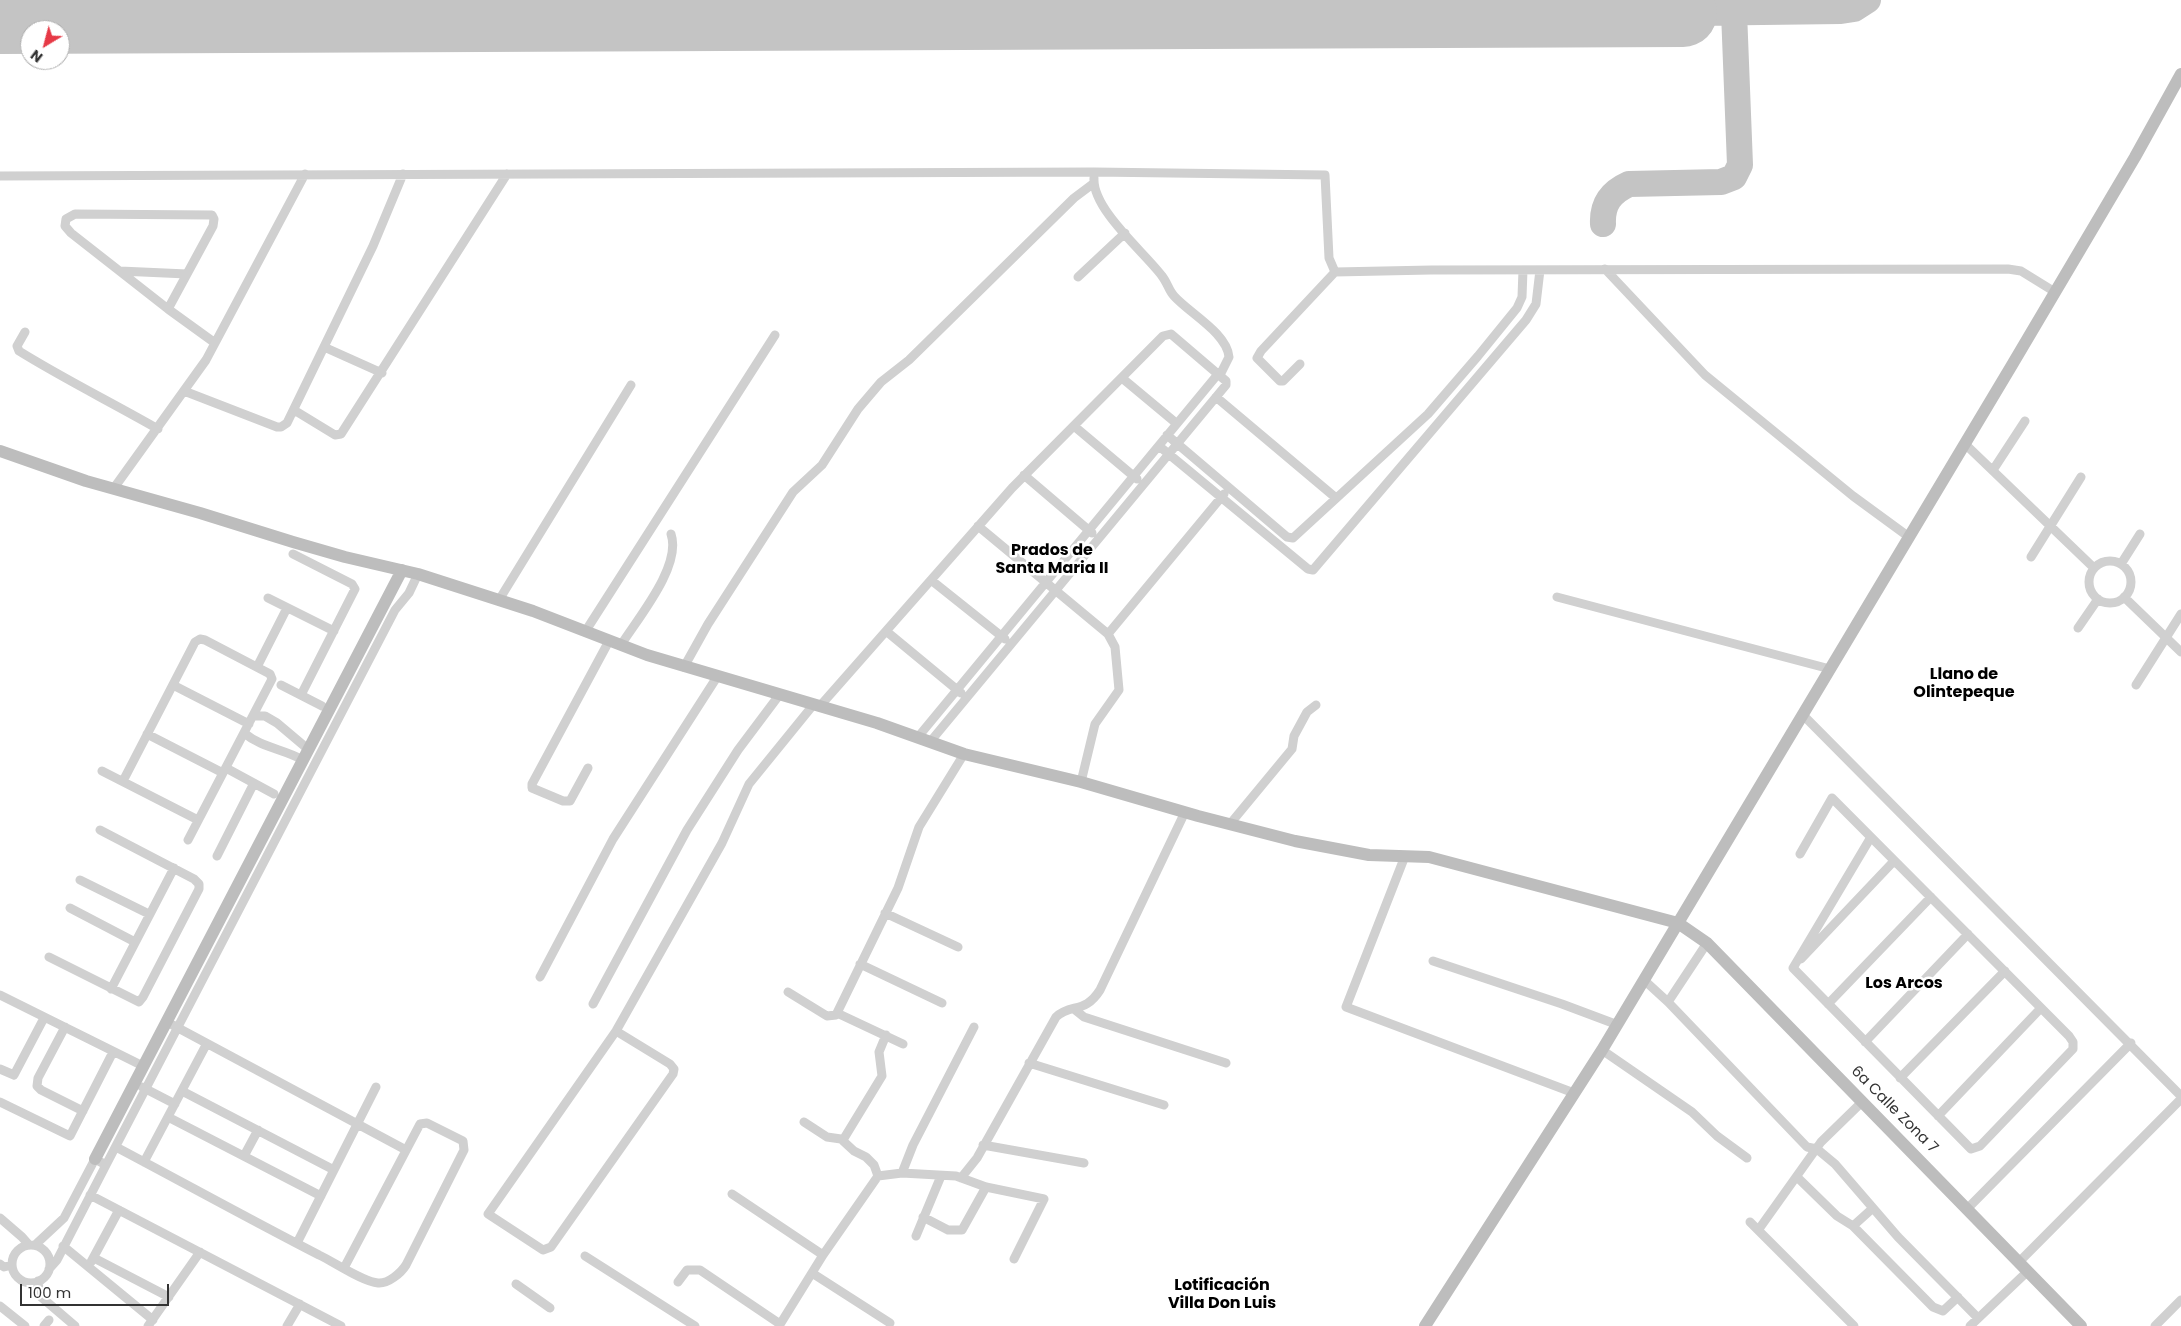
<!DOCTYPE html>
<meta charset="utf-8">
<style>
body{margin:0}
#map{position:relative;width:2181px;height:1326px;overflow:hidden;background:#fff;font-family:Poppins,sans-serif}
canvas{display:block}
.north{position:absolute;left:20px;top:20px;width:50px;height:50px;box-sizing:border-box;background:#fff;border:1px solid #adadad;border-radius:50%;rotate:217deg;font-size:14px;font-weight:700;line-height:20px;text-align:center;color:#333}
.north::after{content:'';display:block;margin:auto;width:18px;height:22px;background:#e63946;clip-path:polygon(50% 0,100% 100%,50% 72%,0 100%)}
.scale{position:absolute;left:20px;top:1284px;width:149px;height:22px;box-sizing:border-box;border:2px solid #333;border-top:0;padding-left:6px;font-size:15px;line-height:18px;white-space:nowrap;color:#333;-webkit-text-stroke:4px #fff;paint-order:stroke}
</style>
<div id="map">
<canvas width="2181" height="1326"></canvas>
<div class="north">N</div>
<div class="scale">100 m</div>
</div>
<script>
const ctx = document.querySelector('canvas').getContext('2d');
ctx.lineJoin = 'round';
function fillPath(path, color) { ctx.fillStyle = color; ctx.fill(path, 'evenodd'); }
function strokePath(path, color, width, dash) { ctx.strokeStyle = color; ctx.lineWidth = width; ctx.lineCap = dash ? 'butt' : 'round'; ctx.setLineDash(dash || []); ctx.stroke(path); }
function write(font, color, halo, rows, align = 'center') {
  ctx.font = font + ' Poppins,sans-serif'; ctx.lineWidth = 5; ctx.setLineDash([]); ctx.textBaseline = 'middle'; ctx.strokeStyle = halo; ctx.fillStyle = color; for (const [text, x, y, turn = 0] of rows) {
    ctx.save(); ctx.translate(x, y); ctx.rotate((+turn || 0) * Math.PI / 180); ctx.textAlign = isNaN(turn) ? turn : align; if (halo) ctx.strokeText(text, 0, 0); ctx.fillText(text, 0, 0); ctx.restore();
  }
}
const green = new Path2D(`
 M 0,0 L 899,0 L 0,3 Z`);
const taxiway = new Path2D(`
 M 1144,0 L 1159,11 L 1177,14
 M 1549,0 L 1563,9 L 1581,12
 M 1491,13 L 1505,7 L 1516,0
 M 1683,13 L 1841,11 L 1854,9 L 1868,0
 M 1059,15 L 1096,11 L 1120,0
 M 1603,224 C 1602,204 1611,192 1629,184 L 1721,182 L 1734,177 L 1740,165 L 1734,12`);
const runway = new Path2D(`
 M 0,20 L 1683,13`);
const street = new Path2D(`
 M 0,176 L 1094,172 L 1325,175 L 1329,258 L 1335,272
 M 1094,178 C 1092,209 1144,252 1162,276 C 1167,282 1169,291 1174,296 C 1189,313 1227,333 1229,357 L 1220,375
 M 1605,269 L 1705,375 L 1853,496 L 1909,537
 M 120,271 L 187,274
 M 1078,277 L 1125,233
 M 168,309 L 213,226 L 214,219 L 212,215 L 75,214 L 66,219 L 65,226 L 71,233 L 168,309 L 215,343
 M 25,332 L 17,346 L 19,351 C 64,379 111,402 158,429
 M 324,347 L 382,373
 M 1300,364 L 1283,381 L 1280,381 L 1257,358 L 1261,351 L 1335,272 L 1431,270 L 2008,269 L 2021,271 L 2055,292
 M 1122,378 L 1176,423
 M 184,391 L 277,427 L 281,427 L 287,423 L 373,246 L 403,174
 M 1216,397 L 1336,498
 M 294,410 L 335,435 L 341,434 L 507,174
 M 1074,426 L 1137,479
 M 1167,435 L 1287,537 L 1293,538 L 1428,414 L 1478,356 L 1517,308 L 1522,297 L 1523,270
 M 1965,444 L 2094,568
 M 1159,446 L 1308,569 L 1313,570 L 1526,320 L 1536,304 L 1540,270
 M 1993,470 L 2025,421
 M 1024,475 L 1092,533
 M 114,488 L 206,360 L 305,174
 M 978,526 L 1108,634 L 1115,647 L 1119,690 L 1095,724 L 1081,782
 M 293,554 L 352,584 L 355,589 L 301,695
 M 2031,557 L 2081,477
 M2089 582a21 21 0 1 1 42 0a21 21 0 1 1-42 0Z
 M 2121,564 L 2140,534
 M 931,580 L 1005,639
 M 1557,597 L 1830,669
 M 2124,597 L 2181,652
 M 268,598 L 334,631
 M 499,600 L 631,385
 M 2078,628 L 2098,599
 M 886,631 L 961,693
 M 585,632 L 775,335
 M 1108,634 L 1224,494
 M 621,645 C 638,618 682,566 671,534
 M 257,667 L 287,608
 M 684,667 L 708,624 L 793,492 L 822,465 L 858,409 L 881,382 L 909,360 L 1074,198 L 1094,183
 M 173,685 L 249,724
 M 281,685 L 322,706
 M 2136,685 L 2181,614
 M 820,706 L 1012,488 L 1163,336 L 1171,334 L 1226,381 L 1226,385 L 930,742
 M 1803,715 L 2181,1096
 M 253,716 L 265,716 L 277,723 L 309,750
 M 244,733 C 262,748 284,749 303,760
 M 147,734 L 223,773
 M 918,737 L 1218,374
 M 226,768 L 274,794
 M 588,768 L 570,801 L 563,801 L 532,788 L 532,784 L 609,641
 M 102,771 L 198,820
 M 123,781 L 195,642 L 200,639 L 205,640 L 270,674 L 272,679 L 188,840
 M 1230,824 L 1292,749 L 1294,736 L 1307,712 L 1316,705
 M 217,856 L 254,783
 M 1405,856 L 1346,1007 L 1574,1093
 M 80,880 L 149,914
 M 70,908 L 135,942
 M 885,913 L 958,947
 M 49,957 L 139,1002 L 143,997 L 199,889 L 199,884 L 194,879 L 100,830
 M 1801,959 L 1894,861
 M 1433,961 L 1562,1004 L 1618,1025
 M 860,964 L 942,1003
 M 1793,968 L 1971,1149 L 1980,1146 L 2073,1049 L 2073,1042 L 2069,1036 L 1832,798 L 1800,854
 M 1793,968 L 1871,837
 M 540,977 L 613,839 L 717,677
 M 1644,980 L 1668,1002 L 1707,943
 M 111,989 L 174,868
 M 788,992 L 827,1016 L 836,1015 L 898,888 L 919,827 L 964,754
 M 0,995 L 143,1066
 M 1668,1002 L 1807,1147 L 1817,1149 L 1835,1164 L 1898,1237 L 1978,1318
 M 593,1004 L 687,830 L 738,750 L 780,694
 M 1828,1004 L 1931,897
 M 1074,1009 L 1084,1017 L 1226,1063
 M 837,1013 L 903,1044
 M 167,1022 L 406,1150
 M 65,1027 L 38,1078 L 37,1086 L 41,1090 L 83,1111
 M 616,1031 L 670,1064 L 674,1069 L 673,1074 L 551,1247 L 543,1250 L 488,1214 L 616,1031 L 722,843 L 749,784 L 814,704
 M 1865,1042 L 1968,934
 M 1602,1050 L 1692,1112 L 1717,1136 L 1747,1158
 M 1029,1063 L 1164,1105
 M 0,1069 L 14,1075 L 44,1018
 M 1900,1078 L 2005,971
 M 142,1087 L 175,1104
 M 182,1091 L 334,1170
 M 0,1102 L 70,1136 L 113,1052
 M 1938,1116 L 2041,1008
 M 168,1117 L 321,1196
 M 804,1122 L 827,1137 L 841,1139 L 854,1151 L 866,1157 L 874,1165 L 878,1176
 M 843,1140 L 882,1076 L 879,1052 L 886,1035
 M 983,1145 L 1084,1163
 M 116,1147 C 184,1183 251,1220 319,1255 C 334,1262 363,1282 378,1283 C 388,1284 401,1273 406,1265 L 464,1150 L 463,1141 L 427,1123 L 420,1124 L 344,1268
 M 244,1156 L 258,1130
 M 144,1162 L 206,1045
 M 106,1165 L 395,610 L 409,593 L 418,574
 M 902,1173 L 913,1145 L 974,1027
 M 1797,1177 L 1837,1216 L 1853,1226 L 1933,1307 L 1943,1311 L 1958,1297
 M 961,1178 L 977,1158 L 1056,1017 C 1071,1003 1085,1014 1100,990 L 1185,812
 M 732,1194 L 823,1255
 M 90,1195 L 341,1326
 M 1968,1208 L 2131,1043
 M 923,1217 L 948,1230 L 962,1230 L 986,1187
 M 0,1218 L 22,1237 L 29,1245
 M 1750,1222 L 1854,1326
 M 1853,1226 L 1873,1208
 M 1759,1229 L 1821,1142 L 1862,1102
 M 916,1236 L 941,1176
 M 297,1243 L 376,1087
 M 35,1245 L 64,1218 L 95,1159 L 106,1165 L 57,1260 L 49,1269
 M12 1264a19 19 0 1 1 38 0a19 19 0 1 1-38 0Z
 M 63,1246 L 153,1320
 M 585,1256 L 695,1326
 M 94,1258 L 169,1297
 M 91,1262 L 119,1210
 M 2019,1262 L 2181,1099
 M 0,1264 L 4,1267 L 12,1265
 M 812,1273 L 890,1323
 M 38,1281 L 40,1296 L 75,1326
 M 678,1282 L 687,1270 L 700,1270 L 780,1324
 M 516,1284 L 550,1308
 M 0,1306 L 25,1326
 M 44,1326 L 49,1320
 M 148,1326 L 200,1252
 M 287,1326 L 300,1304
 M 779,1326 L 823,1255 L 878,1176 L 902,1173 L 956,1176 L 986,1187 L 1044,1199 L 1014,1259
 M 1970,1326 L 2028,1271
 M 2155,1326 L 2181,1300`);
const secondary = new Path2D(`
 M 0,451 L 86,481 L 200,513 L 293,542 L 345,557 L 418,574 L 533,611 L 647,655 L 877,723 L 964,754 L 1081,782 L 1198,816 L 1295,841 L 1369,855 L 1429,857 L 1678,923 L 1707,943 L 2081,1326
 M 95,1159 L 402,570
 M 1425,1326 L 1602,1050 L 2012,365 L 2135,157 L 2181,74`);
const streetNames = [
 ["6a Calle Zona 7",1894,1110,45]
];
const neighbourhoodNames = [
 ["Prados de",1052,551],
 ["Santa Maria II",1052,569],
 ["Llano de",1964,675],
 ["Olintepeque",1964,693],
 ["Los Arcos",1904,984],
 ["Lotificación",1222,1286],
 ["Villa Don Luis",1222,1304]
];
fillPath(green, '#e6ecdf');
strokePath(taxiway, '#c4c4c4', 26);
strokePath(runway, '#c4c4c4', 68);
strokePath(street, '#d0d0d0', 9);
strokePath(secondary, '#bdbdbd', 12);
write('15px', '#333', '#fff', streetNames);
write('bold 16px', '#000', '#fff', neighbourhoodNames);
</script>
